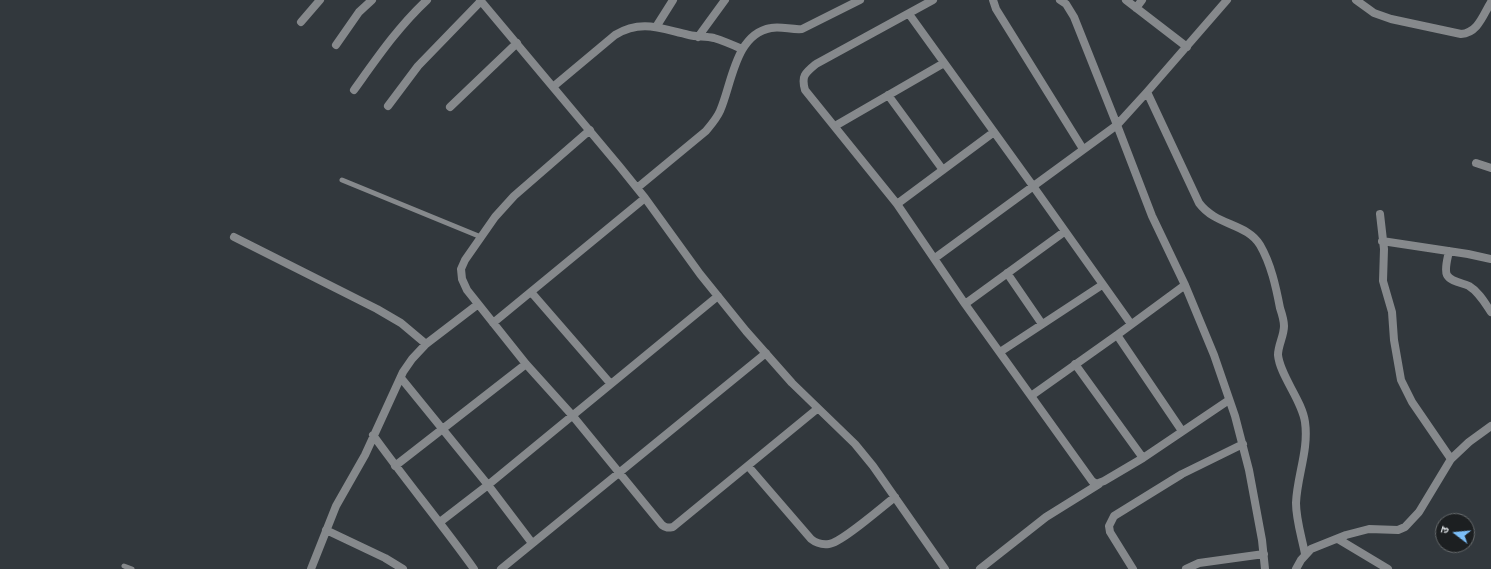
<!DOCTYPE html>
<meta charset="utf-8">
<style>
body{margin:0}
#map{position:relative;width:1491px;height:569px;overflow:hidden;background:#32383d;font-family:Mulish,"Noto Sans Devanagari",sans-serif}
canvas{display:block}
.north{position:absolute;left:1435px;top:513px;width:40px;height:40px;box-sizing:border-box;background:#1c1f21;border:1px solid #676b6d;border-radius:50%;rotate:286deg;font-size:11px;font-weight:700;line-height:16px;text-align:center;color:#d8dcdf}
.north::after{content:'';display:block;margin:auto;width:14px;height:18px;background:#7bbef8;clip-path:polygon(50% 0,100% 100%,50% 72%,0 100%)}
</style>
<div id="map">
<canvas width="1491" height="569"></canvas>
<div class="north">उ</div>
</div>
<script>
const ctx = document.querySelector('canvas').getContext('2d');
ctx.lineJoin = 'round';
function strokePath(path, color, width, dash) { ctx.strokeStyle = color; ctx.lineWidth = width; ctx.lineCap = dash ? 'butt' : 'round'; ctx.setLineDash(dash || []); ctx.stroke(path); }
const lane = new Path2D(`
 M 342,180 L 481,237
 M 124,566 L 132,569`);
const street = new Path2D(`
 M 480,0 L 620,167 L 645,198 L 700,274 L 746,331 L 792,383 L 855,444 L 873,466 L 945,569
 M 933,0 L 816,64 C 805,73 801,76 805,90 L 897,204 L 965,304 L 1092,481 L 1096,484 L 1104,481 L 1143,458 L 1229,400
 M 993,0 L 996,9 L 1083,149
 M 1126,0 L 1187,47
 M 1227,0 L 1147,92 L 1117,125 L 1152,216 L 1185,285 L 1214,355 L 1235,416 L 1249,470 L 1262,540 L 1265,569
 M 1356,0 L 1374,13 L 1391,19 L 1461,34 C 1478,33 1483,15 1491,2
 M 1136,8 L 1142,0
 M 909,14 L 1033,186 L 1131,324
 M 301,22 L 320,0
 M 656,27 L 673,0
 M 698,37 L 725,0
 M 336,45 L 359,12 L 372,0
 M 554,86 L 615,35 C 642,19 661,29 689,35 C 697,37 705,36 714,38 C 724,41 733,45 742,49
 M 354,90 C 377,58 398,27 427,0
 M 1147,92 L 1199,203 C 1216,226 1247,223 1260,245 C 1271,264 1276,287 1280,308 C 1282,314 1284,320 1284,326 C 1284,336 1278,345 1278,355 C 1280,376 1302,400 1305,422 C 1309,450 1297,476 1296,503 C 1296,520 1302,538 1305,554
 M 888,95 L 943,170
 M 388,106 L 418,66 L 481,1
 M 450,107 L 517,43
 M 835,126 L 944,63
 M 590,130 L 514,196 L 495,217 L 465,260 L 461,269 L 462,279 L 467,290 L 526,364 L 572,415 L 662,525 C 666,528 668,528 673,527 L 817,409
 M 1476,163 L 1491,168
 M 637,188 L 706,131 C 711,125 717,118 720,111 C 732,84 735,34 771,28 C 781,26 792,30 802,29 L 860,0
 M 897,204 L 994,132
 M 1380,214 L 1384,249 L 1383,281 L 1392,312 L 1394,340 L 1401,380 L 1412,402 L 1451,459
 M 234,237 L 377,309 L 401,323 L 426,344
 M 1382,241 L 1468,254 L 1491,259
 M 1449,251 C 1448,257 1444,269 1447,275 C 1451,282 1463,283 1469,286 C 1479,292 1485,303 1491,312
 M 935,258 L 1117,125 L 1074,17 L 1066,4 L 1060,0
 M 1007,273 L 1042,324
 M 531,292 L 610,383
 M 965,304 L 1064,232
 M 493,323 L 645,198
 M 1117,335 L 1182,431
 M 1000,352 L 1102,285
 M 1075,364 L 1143,458
 M 401,378 L 488,485 L 532,543
 M 1031,396 L 1117,335 L 1185,285
 M 373,435 C 406,481 442,524 474,569
 M 395,466 L 526,364
 M 748,466 L 811,539 C 816,543 822,545 829,544 C 841,543 882,507 895,497
 M 440,522 L 488,485 L 718,296
 M 326,530 L 385,558 L 403,569
 M 1338,539 L 1388,569
 M 311,569 L 336,506 L 365,455 L 403,372 L 412,359 L 426,344 L 477,305
 M 501,569 L 766,353
 M 980,569 L 1046,517 L 1099,484
 M 1133,569 L 1110,532 L 1109,526 L 1114,516 L 1182,474 L 1243,444
 M 1186,569 L 1199,563 L 1264,554
 M 1296,569 L 1301,560 L 1311,549 L 1346,535 L 1369,529 L 1398,530 L 1405,527 L 1419,512 L 1451,459 L 1469,442 L 1491,426`);
strokePath(lane, '#86898c', 5);
strokePath(street, '#86898c', 8);
</script>
